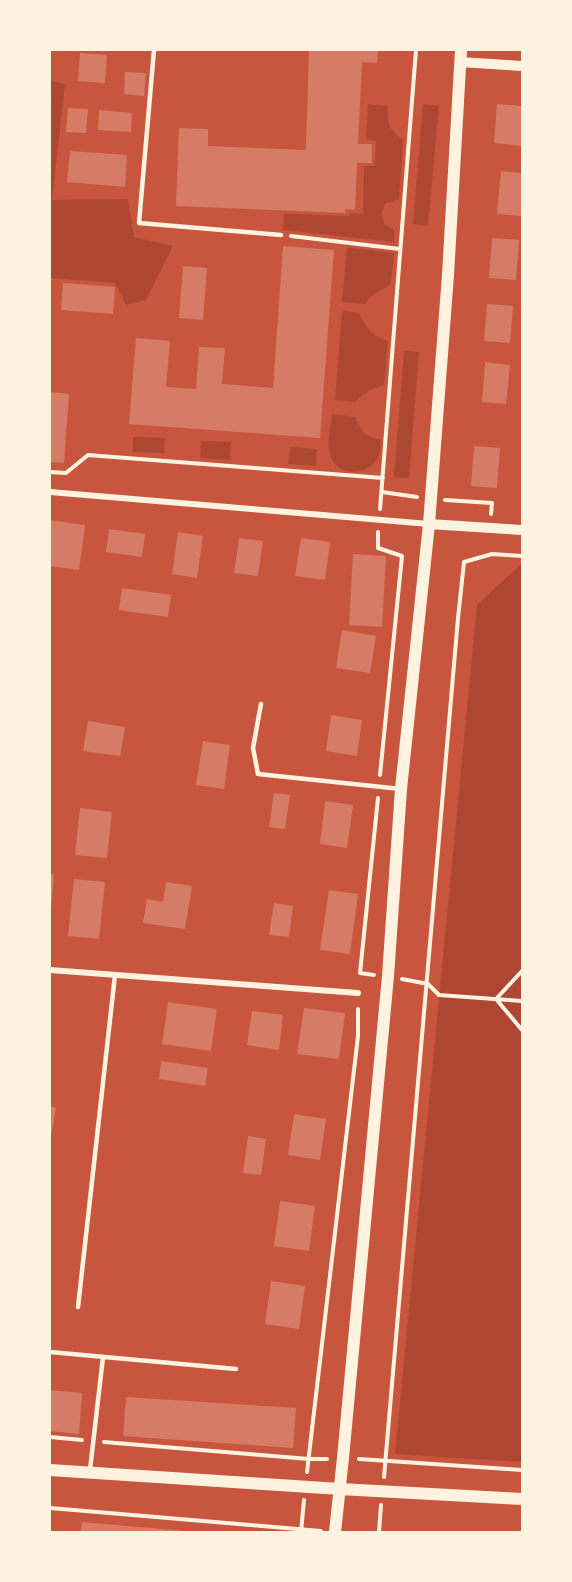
<!DOCTYPE html>
<style>
body{margin:0}
#map{position:relative;width:572px;height:1582px;overflow:hidden;background:#c8553d;font-family:"PT Sans Narrow",sans-serif}
canvas{display:block}
.frame{position:absolute;inset:0;border:51px solid #fff3e0;pointer-events:none}
</style>
<div id="map">
<canvas width="572" height="1582"></canvas>
<div class="frame"></div>
</div>
<script>
const ctx = document.querySelector('canvas').getContext('2d');
ctx.lineJoin = 'round';
function fillPath(path, color) { ctx.fillStyle = color; ctx.fill(path, 'evenodd'); }
function strokePath(path, color, width, dash) { ctx.strokeStyle = color; ctx.lineWidth = width; ctx.lineCap = dash ? 'butt' : 'round'; ctx.setLineDash(dash || []); ctx.stroke(path); }
const green = new Path2D(`
 M 50,80 L 65,84 L 52,200 L 128,199 L 134,237 L 173,246 L 146,300 L 126,305 L 115,283 L 50,278 Z
 M 368,104 L 388,106 C 387,124 388,128 403,140 L 399,199 L 385,204 L 382,212 L 384,224 L 395,231 L 394,242 L 283,230 L 284,214 L 349,216 L 350,213 L 363,214 L 364,166 L 375,166 L 376,141 L 366,139 Z
 M 423,104 L 439,106 L 428,226 L 413,224 Z
 M 347,247 L 394,253 L 391,284 C 379,292 373,292 365,304 L 342,302 Z
 M 342,311 L 359,313 C 367,329 371,335 388,341 L 384,385 C 372,388 364,393 355,402 L 335,400 Z
 M 404,351 L 419,352 L 409,478 L 394,477 Z
 M 332,414 L 355,417 C 361,429 364,438 380,439 C 387,475 335,485 329,451 C 327,440 331,426 332,414 Z
 M 133,437 L 165,438 L 164,453 L 133,452 Z
 M 201,441 L 231,442 L 230,460 L 200,458 Z
 M 290,447 L 317,449 L 316,466 L 288,464 Z
 M 519,566 L 522,566 L 522,1462 L 395,1454 L 477,605 Z`);
const building = new Path2D(`
 M 309,50 L 378,50 L 377,63 L 362,62 L 358,144 L 372,144 L 372,163 L 357,163 L 355,210 L 345,209 L 345,213 L 176,206 L 179,128 L 208,129 L 208,146 L 306,150 Z
 M 80,53 L 107,55 L 105,83 L 78,81 Z
 M 125,72 L 146,73 L 144,96 L 124,94 Z
 M 497,104 L 522,106 L 522,146 L 494,143 Z
 M 68,108 L 88,109 L 86,133 L 66,132 Z
 M 99,110 L 132,113 L 131,132 L 98,130 Z
 M 70,151 L 127,155 L 125,187 L 67,182 Z
 M 501,171 L 522,173 L 522,216 L 497,214 Z
 M 492,238 L 519,240 L 516,280 L 489,278 Z
 M 283,246 L 334,250 L 320,438 L 129,424 L 136,338 L 170,341 L 166,387 L 196,389 L 199,347 L 225,348 L 222,384 L 273,388 Z
 M 183,266 L 207,268 L 203,320 L 179,318 Z
 M 63,283 L 115,287 L 113,314 L 61,310 Z
 M 487,304 L 513,306 L 510,343 L 484,341 Z
 M 485,362 L 510,365 L 506,404 L 482,402 Z
 M 50,392 L 69,394 L 64,463 L 50,462 Z
 M 474,446 L 500,448 L 497,488 L 471,486 Z
 M 50,520 L 85,525 L 79,570 L 50,566 Z
 M 109,529 L 145,534 L 142,557 L 106,552 Z
 M 178,532 L 203,536 L 197,578 L 172,574 Z
 M 239,538 L 263,541 L 258,576 L 234,573 Z
 M 301,538 L 330,542 L 325,580 L 295,576 Z
 M 353,554 L 386,556 L 382,627 L 349,625 Z
 M 122,588 L 171,595 L 168,617 L 119,610 Z
 M 342,630 L 376,636 L 370,673 L 336,668 Z
 M 331,715 L 362,720 L 357,756 L 326,751 Z
 M 88,721 L 125,727 L 120,756 L 83,751 Z
 M 203,741 L 230,745 L 224,789 L 196,785 Z
 M 274,793 L 290,795 L 285,829 L 269,827 Z
 M 325,801 L 353,805 L 347,848 L 320,844 Z
 M 80,808 L 112,812 L 107,858 L 75,855 Z
 M 50,874 L 54,874 L 51,908 L 50,908 Z
 M 74,879 L 105,882 L 99,939 L 68,936 Z
 M 166,882 L 192,886 L 185,929 L 143,923 L 147,899 L 163,902 Z
 M 329,890 L 358,894 L 350,954 L 320,950 Z
 M 274,903 L 293,906 L 289,937 L 269,935 Z
 M 168,1002 L 217,1009 L 211,1051 L 162,1044 Z
 M 304,1008 L 345,1013 L 339,1059 L 297,1054 Z
 M 252,1011 L 283,1015 L 279,1050 L 247,1045 Z
 M 161,1061 L 208,1068 L 205,1086 L 159,1079 Z
 M 50,1106 L 56,1108 L 51,1136 L 50,1136 Z
 M 294,1114 L 326,1119 L 320,1160 L 288,1155 Z
 M 248,1136 L 266,1139 L 261,1175 L 243,1173 Z
 M 280,1201 L 315,1206 L 309,1251 L 274,1246 Z
 M 271,1281 L 305,1286 L 299,1329 L 265,1324 Z
 M 50,1390 L 82,1393 L 79,1434 L 50,1431 Z
 M 126,1397 L 296,1408 L 293,1448 L 123,1436 Z
 M 82,1522 L 185,1531 L 185,1532 L 81,1532 Z`);
const path = new Path2D(`
 M 291,236 L 400,249
 M 50,472 L 66,473 L 88,455 L 383,478
 M 382,492 L 417,497
 M 445,500 L 492,503 L 491,514
 M 380,509 L 416,50
 M 378,532 L 378,548 L 402,556 L 380,775
 M 522,971 L 496,999 L 522,1030
 M 374,975 L 360,973 L 378,798
 M 402,979 L 428,984 L 439,995 L 522,1001
 M 50,1437 L 82,1440
 M 104,1442 L 309,1459 L 327,1459
 M 359,1459 L 522,1470
 M 307,1472 L 358,1036 L 358,1009
 M 384,1477 L 458,618 L 464,562 L 492,554 L 522,556
 M 50,1508 L 321,1531
 M 301,1532 L 304,1500
 M 379,1532 L 381,1505`);
const service = new Path2D(`
 M 154,50 L 139,223 L 281,235
 M 261,704 L 253,748 L 258,774 L 401,789
 M 78,1307 L 115,975
 M 50,1352 L 236,1369
 M 90,1470 L 103,1357`);
const minor = new Path2D(`
 M 50,492 L 429,524
 M 50,970 L 358,993`);
const tertiary = new Path2D(`
 M 460,62 L 522,66
 M 429,524 L 522,530`);
const secondary = new Path2D(`
 M 50,1470 L 340,1489 L 522,1499
 M 335,1532 L 343,1458 L 388,976 L 401,789 L 429,524 L 448,275 L 461,50`);
fillPath(green, '#ae4732');
fillPath(building, '#d67c66');
strokePath(path, '#fff3e0', 4);
strokePath(service, '#fff3e0', 4.5);
strokePath(minor, '#fff3e0', 6);
strokePath(tertiary, '#fff3e0', 10);
strokePath(secondary, '#fff3e0', 12);
</script>
